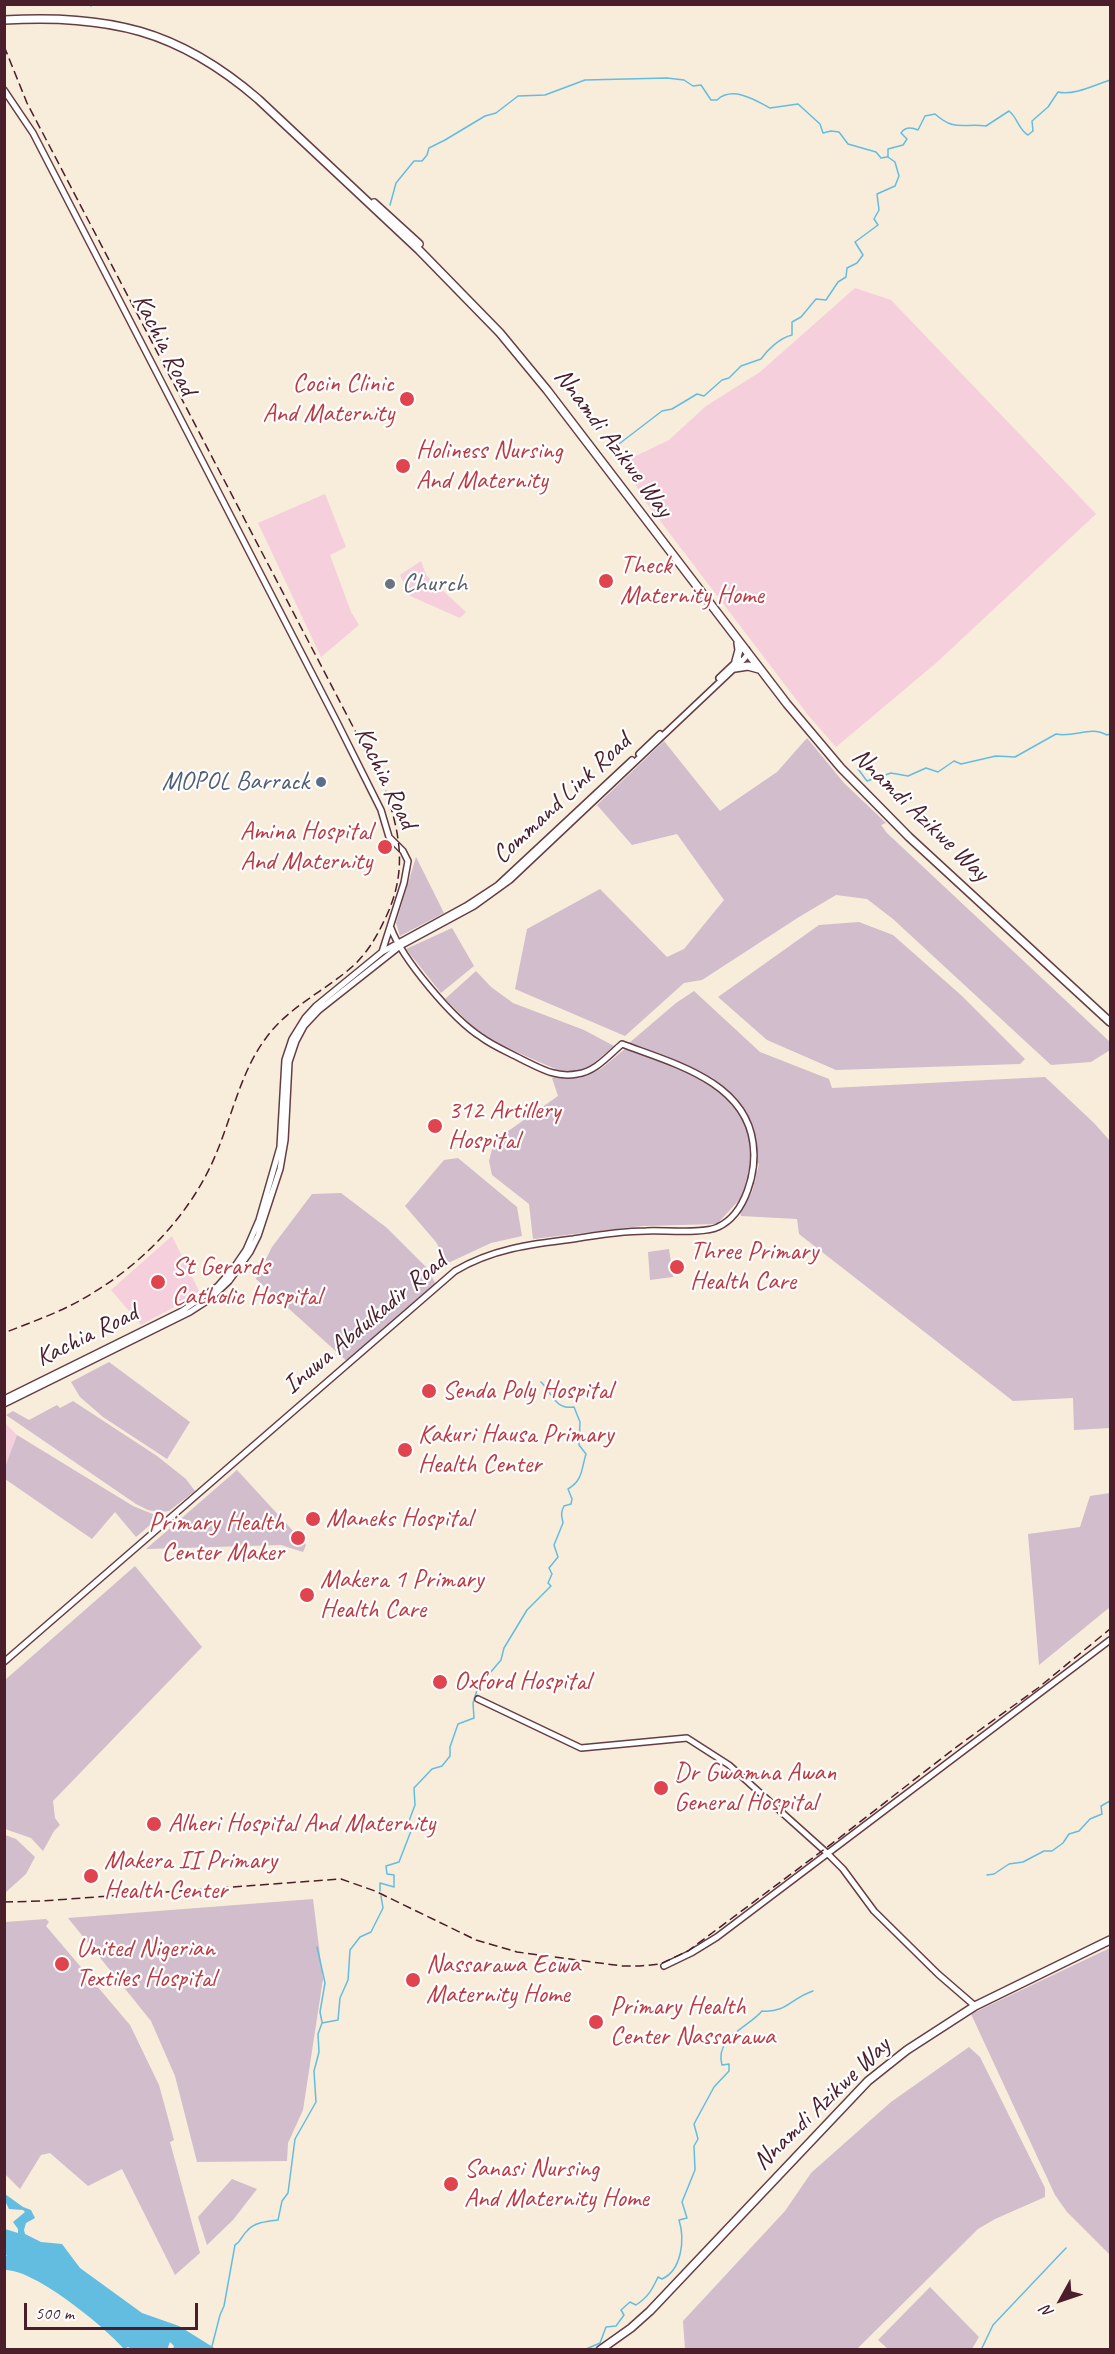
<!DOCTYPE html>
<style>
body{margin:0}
#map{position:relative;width:1115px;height:2354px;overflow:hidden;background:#f8ecdb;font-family:Caveat,sans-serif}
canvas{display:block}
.frame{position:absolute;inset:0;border:6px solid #4a1f2b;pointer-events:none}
.north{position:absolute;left:1031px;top:2270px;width:60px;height:60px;-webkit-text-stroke:4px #fff;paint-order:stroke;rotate:230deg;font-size:16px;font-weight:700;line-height:24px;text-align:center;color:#4a1f2b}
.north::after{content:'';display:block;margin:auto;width:21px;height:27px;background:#4a1f2b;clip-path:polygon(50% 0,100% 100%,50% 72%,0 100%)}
.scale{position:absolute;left:24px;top:2303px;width:174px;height:27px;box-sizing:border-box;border:3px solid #4a1f2b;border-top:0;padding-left:8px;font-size:18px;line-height:21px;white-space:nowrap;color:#4a1f2b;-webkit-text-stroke:4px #fff;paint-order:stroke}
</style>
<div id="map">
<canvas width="1115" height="2354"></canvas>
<div class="frame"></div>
<div class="north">N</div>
<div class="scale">500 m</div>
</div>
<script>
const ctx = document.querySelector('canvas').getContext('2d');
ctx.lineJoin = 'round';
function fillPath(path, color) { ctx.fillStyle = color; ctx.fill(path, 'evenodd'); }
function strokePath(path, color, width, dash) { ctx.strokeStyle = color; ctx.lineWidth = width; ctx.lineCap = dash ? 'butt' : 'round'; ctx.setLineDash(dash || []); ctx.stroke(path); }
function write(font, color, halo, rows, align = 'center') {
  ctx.font = font + ' Caveat,sans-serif'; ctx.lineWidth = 4.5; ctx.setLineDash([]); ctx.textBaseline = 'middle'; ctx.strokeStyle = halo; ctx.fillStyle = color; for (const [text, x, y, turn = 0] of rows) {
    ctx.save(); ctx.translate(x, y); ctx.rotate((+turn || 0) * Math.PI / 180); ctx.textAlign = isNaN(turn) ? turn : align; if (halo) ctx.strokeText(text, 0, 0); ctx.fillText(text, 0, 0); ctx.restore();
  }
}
const built = new Path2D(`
 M 855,288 L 891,300 L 1096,514 L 936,663 L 836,747 L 808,715 L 645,501 L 623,462 L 669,440 L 706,406 L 760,372 Z
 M 325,494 L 346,547 L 330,555 L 351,612 L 359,625 L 321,657 L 258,523 Z
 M 421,561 L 426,575 L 466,612 L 460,618 L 410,596 L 400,575 Z
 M 172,1236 L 200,1293 L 141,1325 L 111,1290 Z
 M 5,1423 L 17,1435 L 5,1467 Z`);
const industrial = new Path2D(`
 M 807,738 L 844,783 L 886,823 L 881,825 L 887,833 L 1110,1042 L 1110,1050 L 1091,1062 L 1051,1065 L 893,919 L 867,899 L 836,895 L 799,917 L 702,980 L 684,983 L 625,1036 L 515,989 L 527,929 L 600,889 L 667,957 L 684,949 L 724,900 L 677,834 L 632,845 L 597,805 L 664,741 L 720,811 L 777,772 Z
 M 416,857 L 444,913 L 400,936 L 396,923 Z
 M 859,922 L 893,935 L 962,996 L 1025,1059 L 1020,1064 L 836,1070 L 767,1040 L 718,997 L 819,925 Z
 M 452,928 L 474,966 L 441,993 L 406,949 Z
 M 476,971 L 491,987 L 513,1003 L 584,1030 L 614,1046 L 590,1066 L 576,1072 L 560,1071 L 498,1044 L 478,1032 L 445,999 Z
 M 694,991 L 760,1052 L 829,1079 L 832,1088 L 1045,1077 L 1094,1123 L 1110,1141 L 1110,1428 L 1074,1430 L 1073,1398 L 1013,1401 L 799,1234 L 797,1219 L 741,1216 L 740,1213 L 752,1192 L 759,1164 L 757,1163 L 756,1139 L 746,1113 L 736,1098 L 713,1078 L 628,1044 L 676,1003 Z
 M 626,1048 L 697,1077 L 714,1086 L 737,1109 L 745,1124 L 750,1143 L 751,1162 L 748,1182 L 740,1199 L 717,1224 L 642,1226 L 533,1239 L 529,1204 L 492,1175 L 489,1161 L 494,1141 L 558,1096 L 552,1078 L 555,1076 L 579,1078 L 589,1075 L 602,1068 Z
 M 458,1158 L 517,1207 L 522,1236 L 491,1243 L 448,1263 L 436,1242 L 405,1206 L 444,1160 Z
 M 341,1193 L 387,1228 L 427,1268 L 438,1288 L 350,1364 L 256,1279 L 272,1247 L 312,1194 Z
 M 669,1249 L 673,1277 L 650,1280 L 648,1252 Z
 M 109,1362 L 190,1422 L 167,1459 L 103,1417 L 80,1397 L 71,1382 Z
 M 73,1401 L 157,1456 L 186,1479 L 195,1491 L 169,1511 L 160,1512 L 148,1510 L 136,1504 L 6,1415 L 13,1411 L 29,1420 L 57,1405 L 60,1408 Z
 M 17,1435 L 133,1506 L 155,1515 L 157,1519 L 136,1537 L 115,1512 L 92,1539 L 5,1479 L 5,1467 Z
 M 237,1470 L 306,1545 L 303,1552 L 281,1545 L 146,1549 Z
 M 1110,1493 L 1110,1607 L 1039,1665 L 1028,1534 L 1080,1527 L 1090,1496 Z
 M 135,1566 L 202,1647 L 53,1801 L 55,1818 L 60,1825 L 54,1831 L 43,1851 L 31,1838 L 5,1829 L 5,1680 Z
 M 5,1835 L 16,1839 L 35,1857 L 26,1874 L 5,1893 Z
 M 313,1899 L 323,1979 L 303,2110 L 288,2143 L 287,2161 L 197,2162 L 175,2076 L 151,2021 L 68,1918 Z
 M 46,1919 L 49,1922 L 46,1926 L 130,2025 L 159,2085 L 174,2140 L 170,2142 L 200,2253 L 175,2275 L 122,2169 L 88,2186 L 50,2153 L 41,2155 L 20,2189 L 5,2174 L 5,1922 Z
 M 1110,1948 L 1110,2255 L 1067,2212 L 1055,2195 L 971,2014 Z
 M 969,2047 L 980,2057 L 1045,2188 L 1045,2197 L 995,2219 L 978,2229 L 857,2349 L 685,2349 L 683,2321 L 785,2211 L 811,2173 L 891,2102 Z
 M 232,2179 L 257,2189 L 233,2220 L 207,2245 L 198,2217 Z
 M 930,2287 L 979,2337 L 972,2349 L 888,2349 L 878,2340 Z`);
const water = new Path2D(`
 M 5,2194 L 23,2207 L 31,2210 L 35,2218 L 26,2223 L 24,2230 L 25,2234 L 41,2242 L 62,2244 L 80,2268 L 142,2313 L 179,2326 L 216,2349 L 173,2349 L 174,2346 L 170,2342 L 168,2347 L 169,2349 L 132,2349 L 128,2347 L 124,2349 C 104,2326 34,2269 5,2270 L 5,2258 L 7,2255 L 5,2256 L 5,2229 L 18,2233 L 18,2229 L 13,2222 L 25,2212 L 23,2210 L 9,2209 L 5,2201 Z`);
const stream = new Path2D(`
 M 91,6 L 92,4
 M 390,205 L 396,183 L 414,161 L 422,161 L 427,155 L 429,148 L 445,140 L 485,116 L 496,113 L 518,96 L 545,95 L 585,80 L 667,78 L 684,80 L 693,86 L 701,85 L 711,100 L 717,100 C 732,86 754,99 770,108 L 798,104 L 820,124 L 823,133 L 831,131 L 839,132 L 848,144 L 876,152 L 881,158 L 887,157
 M 615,447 L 662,411 L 672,409 L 697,394 L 704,396 L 722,380 L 729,378 L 741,366 L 761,359 C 768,349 780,338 792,335 L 792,322 L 801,317 L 816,299 L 826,300 L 838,282 L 846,277 L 847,268 L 857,263 L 863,255 L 855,242 L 878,225 L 874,219 L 879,210 L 877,194 L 895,186 L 899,176 L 895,162 L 888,157 L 888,149 L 903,145 L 907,139 L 901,133 C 905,127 911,127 918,130 L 925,116 L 935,114 C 955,132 963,123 986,126 L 1009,111 C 1018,118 1018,129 1028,135 L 1033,131 L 1032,121 L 1048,107 L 1058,92 C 1073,96 1095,85 1110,80
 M 858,769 L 867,781 L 891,773 L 908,776 L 926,768 L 938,772 L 954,761 L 961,764 L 996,756 L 1015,757 L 1056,734 C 1075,738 1090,725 1107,735 L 1110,734
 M 987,1875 L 994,1874 L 1009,1864 L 1023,1862 L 1044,1851 L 1052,1851 L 1063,1843 L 1069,1834 L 1079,1831 L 1090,1819 L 1102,1814 L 1101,1806 L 1110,1801
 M 380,1891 L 380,1883 L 394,1887 L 394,1875 L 387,1874 L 386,1866 L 399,1862 L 411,1831 L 409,1821 L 415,1805 L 414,1788 L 432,1769 L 442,1766 L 450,1756 L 450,1747 L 458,1724 L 474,1718 L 473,1703 L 478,1687 L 501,1660 L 504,1648 L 527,1610 L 551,1586 L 548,1583 L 552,1574 L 549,1568 L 558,1557 L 554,1545 L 563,1523 C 562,1516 560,1514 564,1506 L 571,1504 L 572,1499 L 568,1489 C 583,1480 581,1470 586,1454 L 579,1445 L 580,1422 L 574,1407 C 555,1410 552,1393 541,1382
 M 317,1947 L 325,1983 L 320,2012 L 322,2022
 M 211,2350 L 220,2315 L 224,2306 L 235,2245 C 242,2241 241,2236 247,2231 C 254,2222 269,2221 278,2220 L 282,2201 L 288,2193 L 295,2139 L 316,2102 L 314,2071 L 319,2052 L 318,2034 L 322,2023 L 338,2020 L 340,1998 L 348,1980 L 350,1950 L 360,1937 L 371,1932 L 383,1908 L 381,1896
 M 584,2350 L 600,2343 L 606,2327 L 616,2326 L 624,2315 L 621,2310 L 630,2302 L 636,2305 C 648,2297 652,2290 658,2277 L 662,2279 C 682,2270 685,2239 679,2220 L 687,2218 L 682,2202 L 695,2170 L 694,2146 L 698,2139 L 694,2124 L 714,2087 L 729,2071 L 729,2064 L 722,2065 C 714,2038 749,2027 762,2011 C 787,2013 791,1998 813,1991
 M 981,2350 L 993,2325 L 1066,2248`);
const major = new Path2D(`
 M 4,90 L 33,133 L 337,722 L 381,810 L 389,837 L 403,851 L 408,861 L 404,883 L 382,952
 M 719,678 L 739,659
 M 639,754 L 660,734
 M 4,1399 L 182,1311 L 218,1286 L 233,1269 L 246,1250 L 259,1220 L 280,1147 L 285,1060 L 292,1039 L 305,1018 L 316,1006 L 382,952 L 466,906 L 498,885 L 632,760
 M 4,1404 L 190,1312 L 210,1299 L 229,1281 L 250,1252 L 258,1236 L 280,1169 L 285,1140 L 289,1062 L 296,1041 L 304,1026 L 319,1010 L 400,946 L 474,906 L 510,880 L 743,660 L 748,654 L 747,650
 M 4,1662 L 455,1271 C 492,1249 531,1244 573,1239 C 597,1235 621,1231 646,1231 C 663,1230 704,1234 718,1227 C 746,1214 757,1171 753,1143 C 745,1081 672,1063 622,1044 C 609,1055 595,1072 577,1074 C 555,1078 540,1068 521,1059 C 508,1052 493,1046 481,1037 C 453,1019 402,959 391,928
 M 478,1699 L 581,1748 L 687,1738 L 729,1765 L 827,1853 L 843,1869 L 874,1911 L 938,1974 L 975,2006
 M 664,1966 L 691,1953 L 717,1937 L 1110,1640`);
const highway = new Path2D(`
 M 4,20 C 109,15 177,29 258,99 L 419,250 L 500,333 L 547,390 L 787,704 L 841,768 L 909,837 L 1110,1022
 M 374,203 L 419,244
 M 736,661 L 739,650 L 738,643
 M 735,668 L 748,666 L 759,669
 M 600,2350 L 631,2328 L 650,2311 L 868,2081 L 907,2050 L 975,2006 L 1110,1940`);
const rail = new Path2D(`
 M 4,46 L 27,103 L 384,786 C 401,835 408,873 384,921 C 376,938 367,953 353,966 C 325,991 288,1007 266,1038 C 241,1071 232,1116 216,1154 C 192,1212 145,1262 91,1294 C 64,1311 34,1321 4,1333
 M 4,1902 L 42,1901 L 341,1879 L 375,1891 L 476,1940 L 517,1952 L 622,1966 L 640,1966 L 660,1964 L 688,1951 L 838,1839 L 955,1748 L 1038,1688 L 1110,1629`);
const markers = [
 [407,399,8,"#e0444e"],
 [403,466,8,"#e0444e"],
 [606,581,8,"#e0444e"],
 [390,584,6,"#6b7280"],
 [321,782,6,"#5c6f8a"],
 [385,847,8,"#e0444e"],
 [435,1126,8,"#e0444e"],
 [677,1267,8,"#e0444e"],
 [158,1282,8,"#e0444e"],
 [429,1391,8,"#e0444e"],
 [405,1450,8,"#e0444e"],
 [313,1519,8,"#e0444e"],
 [298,1538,8,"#e0444e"],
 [307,1595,8,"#e0444e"],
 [440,1682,8,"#e0444e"],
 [661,1788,8,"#e0444e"],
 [154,1824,8,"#e0444e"],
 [91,1876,8,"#e0444e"],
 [62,1964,8,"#e0444e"],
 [413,1980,8,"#e0444e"],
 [596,2022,8,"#e0444e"],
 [451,2184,8,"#e0444e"]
];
const streetNames = [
 ["Kachia Road",164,345,63],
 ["Nnamdi Azikwe Way",613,443,53],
 ["Kachia Road",385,778,64],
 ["Command Link Road",562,799,-43],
 ["Nnamdi Azikwe Way",920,815,44],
 ["Inuwa Abdulkadir Road",365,1324,-40],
 ["Kachia Road",87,1336,-26],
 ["Nnamdi Azikwe Way",822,2104,-44]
];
const healthNames = [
 ["Cocin Clinic",394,384,"right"],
 ["And Maternity",394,414,"right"],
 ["Holiness Nursing",416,451],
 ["And Maternity",416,481],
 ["Theck",620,566],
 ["Maternity Home",620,596],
 ["Amina Hospital",372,832,"right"],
 ["And Maternity",372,862,"right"],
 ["312 Artillery",448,1111],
 ["Hospital",448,1141],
 ["Three Primary",690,1252],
 ["Health Care",690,1282],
 ["St Gerards",172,1267],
 ["Catholic Hospital",172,1297],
 ["Senda Poly Hospital",442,1391],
 ["Kakuri Hausa Primary",418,1435],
 ["Health Center",418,1465],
 ["Maneks Hospital",326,1519],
 ["Primary Health",284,1523,"right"],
 ["Center Maker",284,1553,"right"],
 ["Makera 1 Primary",320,1580],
 ["Health Care",320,1610],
 ["Oxford Hospital",454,1682],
 ["Dr Gwamna Awan",674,1773],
 ["General Hospital",674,1803],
 ["Alheri Hospital And Maternity",168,1824],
 ["Makera II Primary",104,1861],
 ["Health Center",104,1891],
 ["United Nigerian",76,1949],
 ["Textiles Hospital",76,1979],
 ["Nassarawa Ecwa",426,1965],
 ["Maternity Home",426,1995],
 ["Primary Health",610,2007],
 ["Center Nassarawa",610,2037],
 ["Sanasi Nursing",464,2169],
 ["And Maternity Home",464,2199]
];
const worshipNames = [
 ["Church",402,584]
];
const serviceNames = [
 ["MOPOL Barrack",309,782]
];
fillPath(built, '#f5cfdb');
fillPath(industrial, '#d1bdcc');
fillPath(water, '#63bde1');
strokePath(stream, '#63bde1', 1.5);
strokePath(major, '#643e45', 8);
strokePath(highway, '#643e45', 10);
strokePath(major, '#fff', 5);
strokePath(highway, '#fff', 7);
strokePath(rail, '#4a1f2b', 1.5, [9, 4.5]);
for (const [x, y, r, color] of markers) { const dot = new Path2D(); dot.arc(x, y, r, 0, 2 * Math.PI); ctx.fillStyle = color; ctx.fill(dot); strokePath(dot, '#fff', 2); }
write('26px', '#4a1f2b', '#fff', streetNames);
write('26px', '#be3a42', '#fff', healthNames, 'left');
write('26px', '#5b616d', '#fff', worshipNames, 'left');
write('26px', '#4e5e75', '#fff', serviceNames, 'right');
</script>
